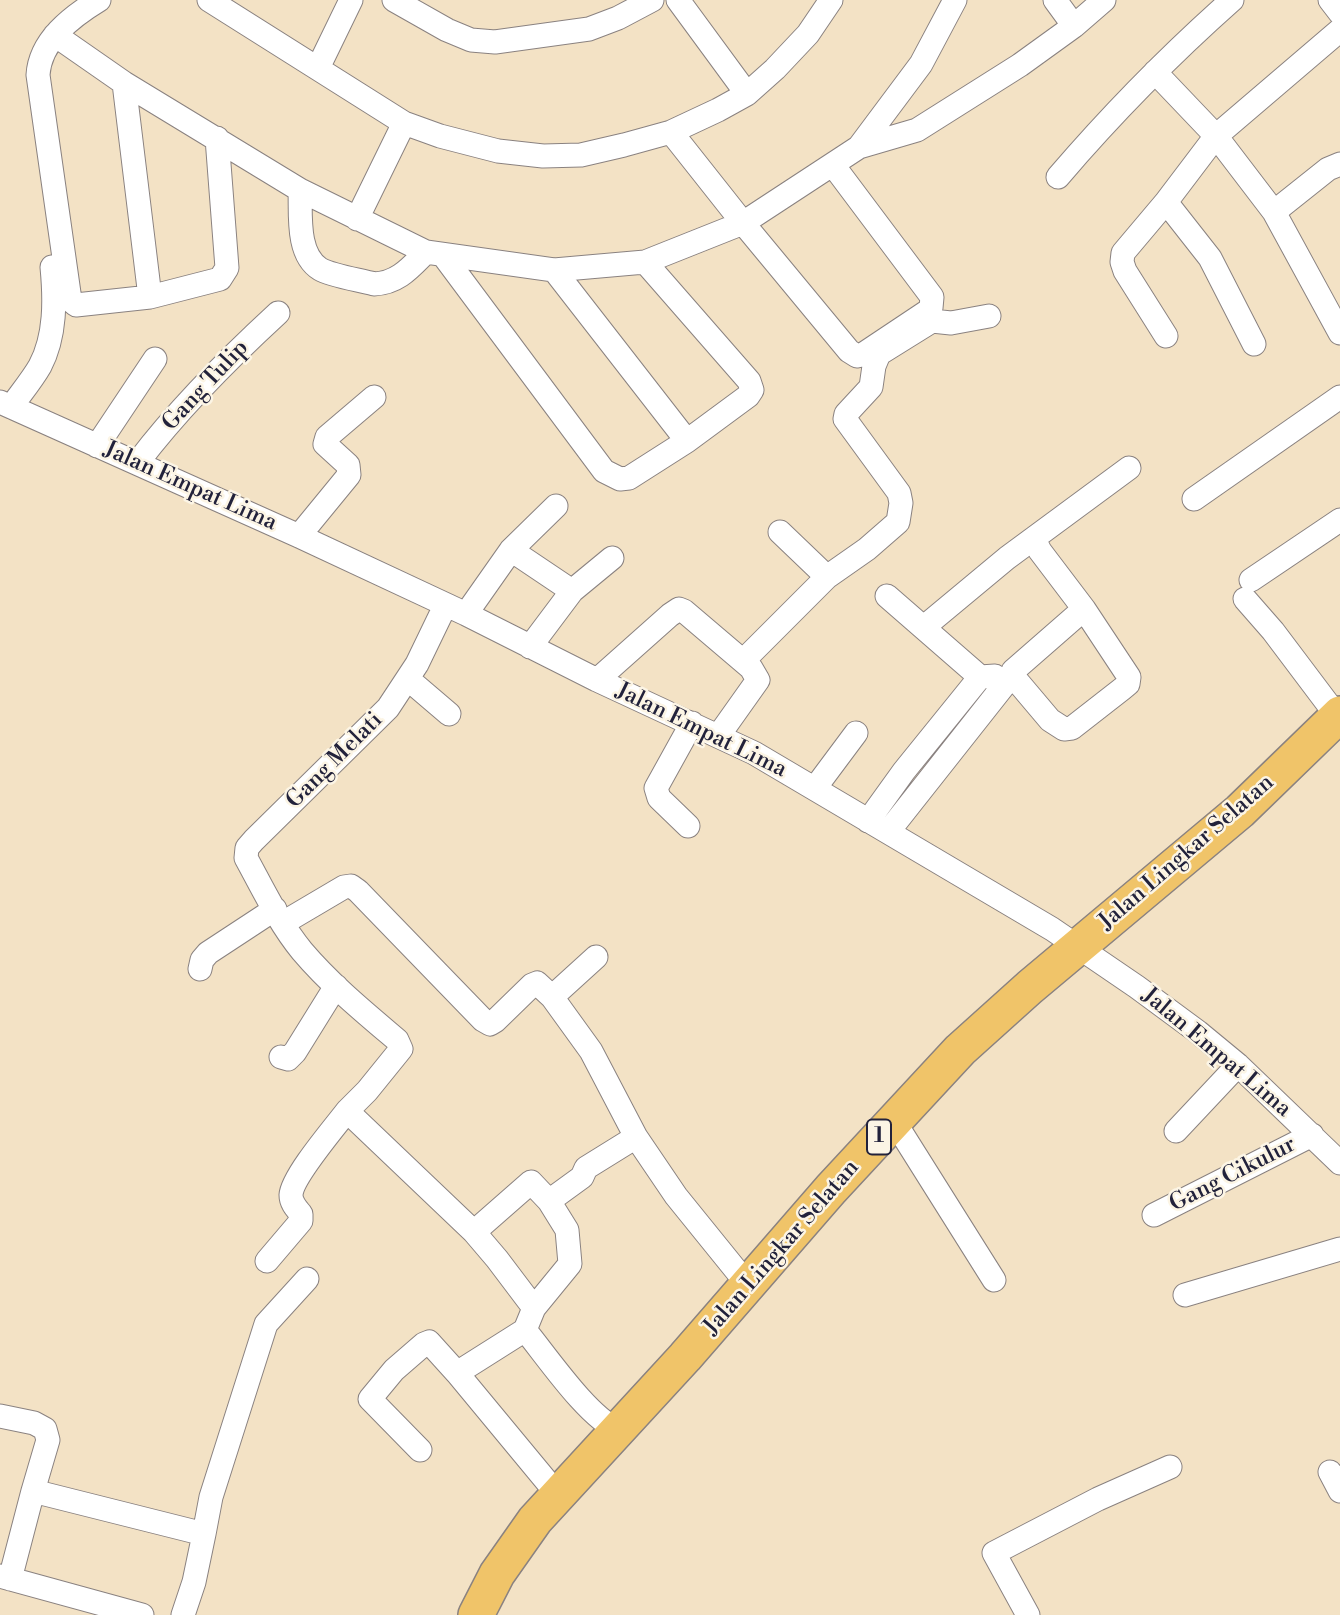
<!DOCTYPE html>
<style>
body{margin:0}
canvas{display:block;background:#f3e2c5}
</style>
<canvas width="1340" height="1615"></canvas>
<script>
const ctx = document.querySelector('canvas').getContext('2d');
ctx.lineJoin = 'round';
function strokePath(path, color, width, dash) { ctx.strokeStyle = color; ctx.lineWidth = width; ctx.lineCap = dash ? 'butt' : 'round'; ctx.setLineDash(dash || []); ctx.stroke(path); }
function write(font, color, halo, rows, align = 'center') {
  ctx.font = font + ' "Libre Bodoni",serif'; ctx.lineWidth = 5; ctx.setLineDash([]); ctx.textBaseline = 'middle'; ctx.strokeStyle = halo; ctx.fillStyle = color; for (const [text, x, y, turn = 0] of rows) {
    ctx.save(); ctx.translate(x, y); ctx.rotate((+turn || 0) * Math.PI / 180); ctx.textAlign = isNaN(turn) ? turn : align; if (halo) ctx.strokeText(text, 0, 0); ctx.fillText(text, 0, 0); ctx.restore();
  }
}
const minor = new Path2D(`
 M 99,0 C 71,17 40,41 38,75 L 70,300 L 76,305 L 150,297 L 124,83
 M 209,0 L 404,123 L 440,136 L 498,151 L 543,156 L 581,155 L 624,145 L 671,132 L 718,110 L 747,94 L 775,69 L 808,34 L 831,0
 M 394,0 L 447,30 L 471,40 L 495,42 L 589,29 L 618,18 L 652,0
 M 678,0 L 747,94
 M 1055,0 L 1074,26
 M 1330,0 L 1340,13
 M 55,35 L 124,83 L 300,190 L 426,252 L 554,270 L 645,262 L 743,223 L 859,147 L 917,130 L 1020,65 L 1074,26 L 1104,0
 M 318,68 L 351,0
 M 1155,72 L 1216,136 L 1274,212 L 1340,333
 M 671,132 L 743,223 L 849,351 L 857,356 L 862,355 L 928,311 L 931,308 L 932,297 L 833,165
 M 859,147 L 921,64 L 955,0
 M 1058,177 C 1112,114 1170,55 1232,0
 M 300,190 C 301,213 296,254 320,269 C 332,276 360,280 374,284 C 398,283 410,268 426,252
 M 1166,202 L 1210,258 L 1254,344
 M 1274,212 L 1328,169 L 1340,164
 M 357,219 L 404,123
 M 443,255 L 604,471 L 620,479 L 629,478 L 687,441 L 748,396 L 752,390 L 749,381 L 645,262
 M 554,270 L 687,441
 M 150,297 L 220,279 L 227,268 L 217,138
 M 1166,336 L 1125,271 L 1122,262 L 1123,253 L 1166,202 L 1216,136 L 1340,30
 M 0,402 L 299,536 L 466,614 L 597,680 L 754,753 L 1052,929 L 1137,987 L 1198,1032 L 1238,1065 L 1340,1163
 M 11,407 C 21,393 32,380 40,366 C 56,336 55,299 52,267
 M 97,446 L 155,359
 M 138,462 C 179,408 228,359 278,313
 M 1194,499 L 1340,397
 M 780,532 L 827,577
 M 299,536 L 349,475 L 348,465 L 325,444 L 327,437 L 374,397
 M 511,550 L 572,591
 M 1251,580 L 1340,520
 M 887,596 L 980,677 L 995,676
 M 1245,599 L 1273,631 L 1337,716
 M 445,606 L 417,664 L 388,708 L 254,840 L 247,848 L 246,858 C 263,889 279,923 302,951 C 330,984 364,1012 397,1040 L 401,1049 L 367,1091 L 347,1111 L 474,1232 L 497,1259 L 534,1308
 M 466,614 L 511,550 L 556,506
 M 924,627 L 1007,558 L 1129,468
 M 530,647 L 572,591 L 612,558
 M 743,661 L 827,577 L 867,549 L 898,522 L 901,503 L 899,493 L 845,419 L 846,414 L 871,387 L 874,366 L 879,354 L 932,321 L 951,323 L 989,316
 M 1012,675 L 1050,720 L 1064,729 L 1072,728 L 1122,689 L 1128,684 L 1129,677 L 1084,609 L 1040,551 L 1034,539
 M 408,679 L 449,714
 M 597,680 L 670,615 L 679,609 L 684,611 L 751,668 L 758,680 L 719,735
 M 815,788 L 856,733
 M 868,821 L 904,771 L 980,677
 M 688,826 L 659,798 L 656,788 L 692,723
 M 888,832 L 1012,675 L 1013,671 L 1084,609
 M 283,923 L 344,887 L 351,886 L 358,891 L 483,1020 L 490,1024 L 495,1021 L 532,985 L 537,983 L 552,997 L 591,1051 L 636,1137 L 676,1196 L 748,1285
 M 200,969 L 202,960 L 208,953 L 275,909
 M 552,997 L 596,957
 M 281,1057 L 288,1059 L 295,1052 L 336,986
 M 894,1121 L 994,1280
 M 1176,1131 L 1238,1065
 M 1154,1215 L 1312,1135
 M 474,1232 L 531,1182 L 549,1201
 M 267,1261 L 301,1221 L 301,1214 C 296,1208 291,1203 291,1195 C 292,1177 334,1128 347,1111
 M 1185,1295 L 1340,1249
 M 525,1330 C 548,1358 587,1416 618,1430
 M 457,1373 L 558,1495
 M 0,1416 L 34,1423 L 45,1429 L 48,1440 L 33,1491
 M 420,1450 L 370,1399 L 394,1370 L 424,1344 L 429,1342 L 457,1373 L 525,1330 L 534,1308 L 570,1264 L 567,1230 L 549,1201 L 582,1177 L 586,1168 L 636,1137
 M 1330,1472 L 1340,1491
 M 204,1534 L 211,1497 L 266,1324 L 307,1279
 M 0,1576 L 142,1615
 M 10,1579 L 33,1491 L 204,1534 L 194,1582 L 183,1615
 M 1028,1615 L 994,1553 L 1098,1499 L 1170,1467`);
const highway = new Path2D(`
 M 476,1615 L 497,1574 L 535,1520 L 685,1357 L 831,1189 L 960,1050 L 1030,987 L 1240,811 L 1340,714`);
const shields = [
 [879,1137,24]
];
const shieldNames = [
 ["1",879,1137]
];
const streetNames = [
 ["Gang Tulip",206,386,-47],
 ["Jalan Empat Lima",190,487,24],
 ["Jalan Empat Lima",701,731,26],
 ["Gang Melati",335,761,-45],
 ["Jalan Lingkar Selatan",1187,853,-41],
 ["Jalan Empat Lima",1216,1053,40],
 ["Gang Cikulur",1233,1175,-27],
 ["Jalan Lingkar Selatan",782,1248,-49]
];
strokePath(minor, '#8a8280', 25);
strokePath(highway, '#8a8280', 38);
strokePath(minor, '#fff', 23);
strokePath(highway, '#f0c469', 35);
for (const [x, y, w] of shields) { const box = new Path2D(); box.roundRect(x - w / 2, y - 17.5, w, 35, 5); ctx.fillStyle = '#fcf5e5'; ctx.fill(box); strokePath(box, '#22223b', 2); }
write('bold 21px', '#22223b', null, shieldNames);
write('23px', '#22223b', '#fcf5e5', streetNames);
</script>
